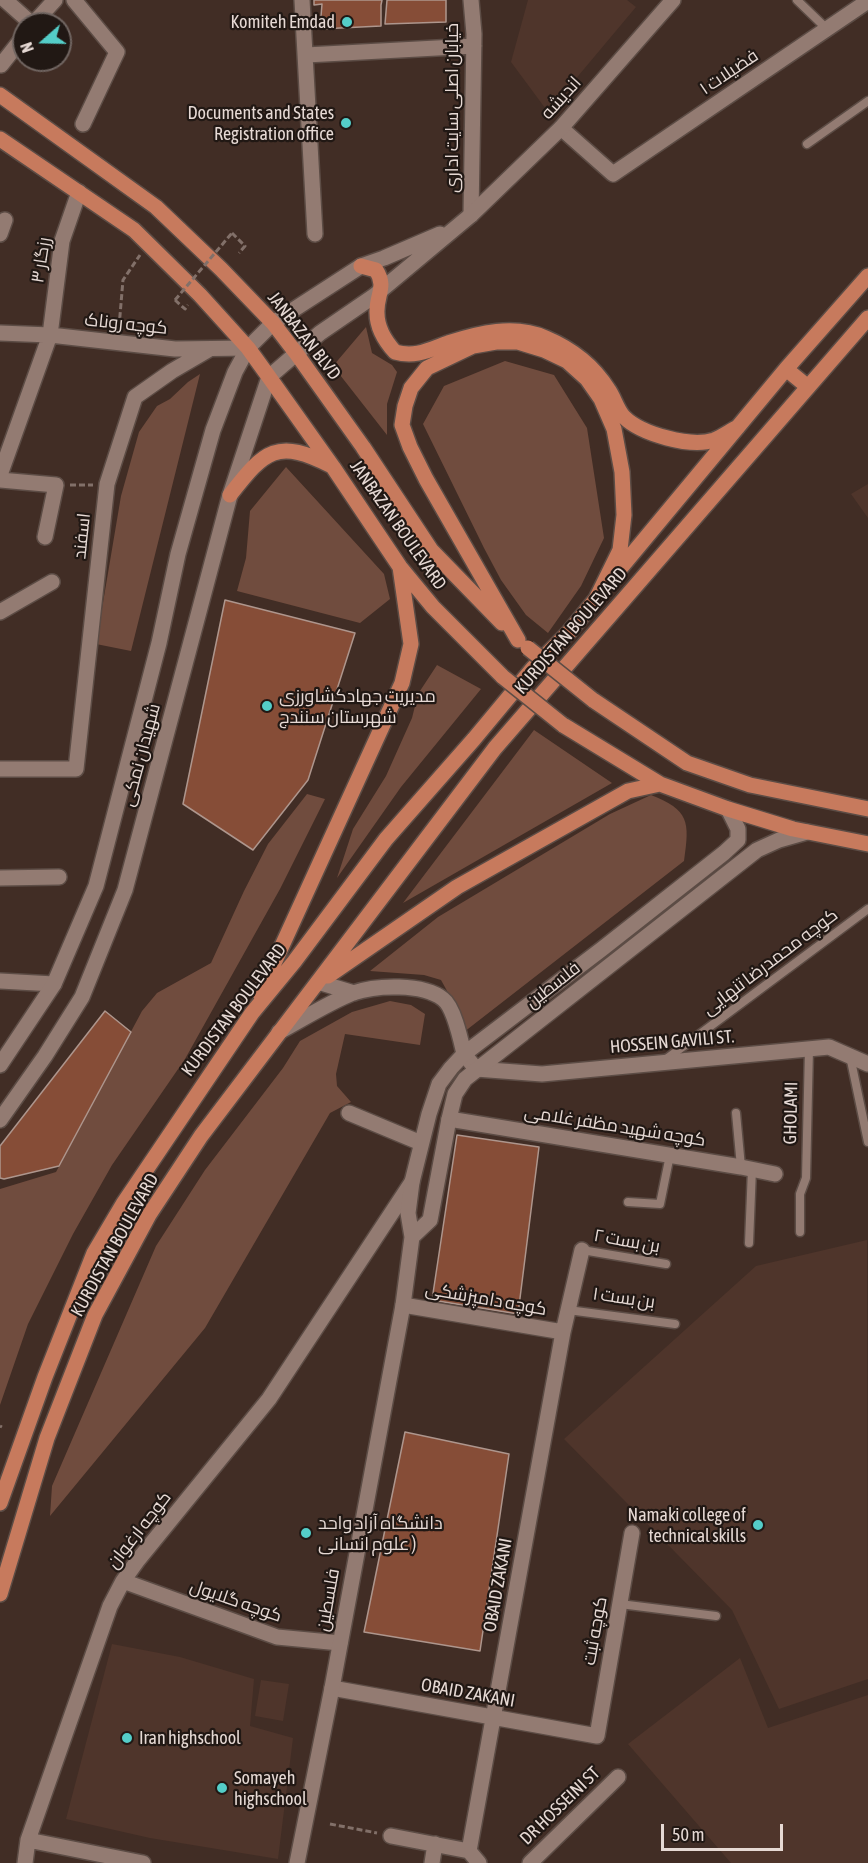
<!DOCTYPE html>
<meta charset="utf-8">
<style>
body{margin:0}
#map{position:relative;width:868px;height:1863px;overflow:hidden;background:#412d25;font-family:"Asap Condensed",sans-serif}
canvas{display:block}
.north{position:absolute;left:12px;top:12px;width:60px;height:60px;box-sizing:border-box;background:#211814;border:2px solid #706561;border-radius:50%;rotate:250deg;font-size:16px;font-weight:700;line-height:24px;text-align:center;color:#e6d9d4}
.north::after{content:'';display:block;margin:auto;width:21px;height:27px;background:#54cdc8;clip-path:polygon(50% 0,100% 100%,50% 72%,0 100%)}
.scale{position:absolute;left:661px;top:1824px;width:122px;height:27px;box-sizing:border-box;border:3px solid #e6d9d4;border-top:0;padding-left:8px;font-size:18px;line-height:21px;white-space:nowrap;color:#e6d9d4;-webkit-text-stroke:4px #211814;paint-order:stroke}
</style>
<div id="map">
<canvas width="868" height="1863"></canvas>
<div class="north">N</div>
<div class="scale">50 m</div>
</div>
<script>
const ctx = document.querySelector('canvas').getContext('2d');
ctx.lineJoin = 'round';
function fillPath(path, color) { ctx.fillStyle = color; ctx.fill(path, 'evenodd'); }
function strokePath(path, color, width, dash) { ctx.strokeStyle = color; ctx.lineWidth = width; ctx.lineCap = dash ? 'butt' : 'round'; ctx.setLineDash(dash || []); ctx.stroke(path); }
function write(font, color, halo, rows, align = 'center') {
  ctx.font = font + ' "Asap Condensed",Cairo,sans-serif'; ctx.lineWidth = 4.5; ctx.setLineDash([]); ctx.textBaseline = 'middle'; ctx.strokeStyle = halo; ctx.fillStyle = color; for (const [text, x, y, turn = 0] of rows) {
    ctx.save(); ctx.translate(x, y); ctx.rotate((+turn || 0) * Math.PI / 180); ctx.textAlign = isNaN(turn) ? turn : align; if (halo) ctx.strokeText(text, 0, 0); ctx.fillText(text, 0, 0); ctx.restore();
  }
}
const built = new Path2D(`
 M 528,0 L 627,0 L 636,7 L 548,112 L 511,62 Z
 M 868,484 L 868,518 L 851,494 Z
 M 867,1240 L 868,1679 L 779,1709 L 732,1610 L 564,1439 L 756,1266 Z
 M 112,1644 L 180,1657 L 254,1679 L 250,1726 L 293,1738 L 278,1859 L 150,1838 L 66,1819 Z
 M 740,1658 L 768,1728 L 868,1695 L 868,1863 L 731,1863 L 628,1744 Z
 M 261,1680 L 289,1684 L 283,1721 L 255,1716 Z`);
const green = new Path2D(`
 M 366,327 L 372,353 L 392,365 L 397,372 L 387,404 L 387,435 L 333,366 Z
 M 505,361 L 554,375 L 587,428 L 604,538 L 581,586 L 548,633 L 526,615 L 501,580 L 484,548 L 423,424 L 444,386 Z
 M 200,374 L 131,651 L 96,644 L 121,496 L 139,432 L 157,406 L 170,399 L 188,382 Z
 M 286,467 L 384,574 L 390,599 L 360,623 L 237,591 L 246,558 L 250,511 Z
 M 437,665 L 481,689 L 401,787 L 337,878 L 353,829 L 386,776 L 412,718 L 418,694 Z
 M 534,730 L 612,783 L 403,903 Z
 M 307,794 L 325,799 L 280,889 L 185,1059 L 112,1165 L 73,1234 L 28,1324 L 0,1405 L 0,1189 L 56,1172 L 142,1011 L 157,993 L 211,963 L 244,891 L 268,844 Z
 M 651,795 C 689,810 690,821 684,861 L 464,1032 L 457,1009 L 441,980 L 424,975 L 370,971 L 438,917 L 610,814 Z
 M 390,1001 L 411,1005 L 425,1014 L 420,1045 L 345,1034 L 336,1074 L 337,1086 L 351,1102 L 330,1113 L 205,1328 L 50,1516 L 52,1486 L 156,1246 L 205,1170 L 283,1068 L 300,1041 L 352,1012 Z`);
const building = new Path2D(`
 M 314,0 L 382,0 L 381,5 L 381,26 L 320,29 L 322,4 L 314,5 Z
 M 387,0 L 446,0 L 446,22 L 385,24 Z
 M 225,600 L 355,633 L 308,780 L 253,850 L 183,804 Z
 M 105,1011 L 131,1032 L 59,1166 L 4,1179 L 0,1178 L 0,1146 Z
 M 457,1135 L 539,1147 L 518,1314 L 432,1300 Z
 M 405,1432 L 509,1454 L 480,1651 L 364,1632 Z`);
const path = new Path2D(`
 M 232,233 L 245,246 L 239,253
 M 175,300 L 185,309 L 188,305
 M 119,327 L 123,280 L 140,255
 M 70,485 L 93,485
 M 0,1426 L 2,1427
 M 330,1824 L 377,1833`);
const lane = new Path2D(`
 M 797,0 L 827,29
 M 807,144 L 868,101
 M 850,1056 L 868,1142
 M 665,1060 L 868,909
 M 736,1113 L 741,1167
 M 628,1202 L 660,1204 L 670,1155
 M 800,1232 L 800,1194 L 806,1178 L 809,1049
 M 749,1243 L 752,1169
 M 582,1250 L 666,1264
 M 568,1310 L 675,1324
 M 620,1604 L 716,1616`);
const street = new Path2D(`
 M 5,0 L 32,24
 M 74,0 L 117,52 L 83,124
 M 302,0 L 315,234
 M 471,0 L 474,34 L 471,215
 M 33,24 L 55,0
 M 306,55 L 474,46
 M 1,65 L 24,36
 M 561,128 L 613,174 L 868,1
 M 0,234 L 5,220
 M 0,333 L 50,335 L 175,349 L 248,348
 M 0,475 L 50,335 L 62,241 L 79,192
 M 0,480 L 56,485 L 45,537
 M 0,612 L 52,582
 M 0,769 L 76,769 L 107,484 L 135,397 L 172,371 L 208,350
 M 0,878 L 59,877
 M 0,981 L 54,984
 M 464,1054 L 476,1069 L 542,1074 L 829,1047 L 868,1064
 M 349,1113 L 421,1143
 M 449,1119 L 741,1167 L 775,1174
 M 403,1305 L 563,1332
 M 123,1581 L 277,1637 L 340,1643
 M 332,1688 L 597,1736 L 632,1533
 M 391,1836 L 469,1851
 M 469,1851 L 563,1332 L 582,1250
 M 469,1851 L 479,1863
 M 25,1863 L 28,1840
 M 143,1863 L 28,1840 L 110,1606 L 123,1581 L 138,1560 L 269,1399 L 412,1182
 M 432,1863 L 435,1844
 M 530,1863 L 618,1777`);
const secondary = new Path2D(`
 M 318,982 L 354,993
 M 279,1032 C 303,1019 328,1003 353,993 C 376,985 423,983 443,999 C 454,1007 461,1041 464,1054
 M 0,1065 L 54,984 L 96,886 L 159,643 L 178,554 L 213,430 L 235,372 L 248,348 L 273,323 L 361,266 L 384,258 L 440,234
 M 0,1120 L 45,1056 L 82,997 L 125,890 L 230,495 L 269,377 L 320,333 L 374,296 L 471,215 L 561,128 L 673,0
 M 412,1237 L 430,1220 L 449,1119 L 455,1094 L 465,1079 L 757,850 L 779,840 L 807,832
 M 297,1863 L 332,1688 L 403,1305 L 412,1237 L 408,1213 L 412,1182 L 429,1114 L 439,1084 L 451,1068 L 464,1054 L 602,949 L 724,853 L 738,840 L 738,829 L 728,809`);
const primary = new Path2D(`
 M 0,95 L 156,207 L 221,269 L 273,323 L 296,353 L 363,447 L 431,550 L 502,623
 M 0,139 L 134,230 L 200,295 L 248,348 L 269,377 L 333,467 L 400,567 L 433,607 L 503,677
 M 361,266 L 376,270 C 387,287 376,295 377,313 C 377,328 385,341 395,352 C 415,358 429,350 448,343 C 479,333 514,324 546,338 C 572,349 593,365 608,389 C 614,397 617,410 624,417 C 641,434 691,448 714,440 C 722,437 730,431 738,427
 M 786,369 L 808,387
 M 230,495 C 265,450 277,438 332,466
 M 614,576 L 786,369 L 868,276
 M 593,700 L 687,763 L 750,785 L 868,809
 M 563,725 L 660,784 L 728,809 L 793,829 L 868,844
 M 328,976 L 457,887 L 628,791 L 660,784
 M 260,994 L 402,683 L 411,644 L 400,567
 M 0,1503 L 45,1377 L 94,1253 L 123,1204 L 252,1013 L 294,962 L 386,839 L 474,739 L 533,668 L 569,632 L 596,599 L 620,550 L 624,515 L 622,472 L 614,429 L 601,399 L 587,379 L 567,361 L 544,350 L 518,342 L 496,342 L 473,346 L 427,368 L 411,388 L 405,406 L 402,425 L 410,447 L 426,479 L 518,640
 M 0,1594 L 47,1438 L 95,1315 L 149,1215 L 201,1136 L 495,748 L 868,318`);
const pathBridge = new Path2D(`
 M 175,300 L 232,233`);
const primaryBridge = new Path2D(`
 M 528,648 L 593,700
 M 503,677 L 563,725`);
const markers = [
 [347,22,6,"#54cdc8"],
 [346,123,6,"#54cdc8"],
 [267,706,6,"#54cdc8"],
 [758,1525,6,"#54cdc8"],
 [306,1533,6,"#54cdc8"],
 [127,1738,6,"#54cdc8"],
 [222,1788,6,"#54cdc8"]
];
const poiNames = [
 ["Komiteh Emdad",335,22,"right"],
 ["Documents and States",334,113,"right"],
 ["Registration office",334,134,"right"],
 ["مدیریت جهادکشاورزی",279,696],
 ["شهرستان سنندج",279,717],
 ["Namaki college of",746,1515,"right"],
 ["technical skills",746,1536,"right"],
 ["دانشگاه آزاد واحد",318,1523],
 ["علوم انسانی )",318,1544],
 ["Iran highschool",139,1738],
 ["Somayeh",234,1778],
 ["highschool",234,1799]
];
const streetNames = [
 ["فضیلات ۱",729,72,-34],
 ["اندیشه",561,98,-48],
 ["خیابان اصلی سایت اداری",452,108,-90],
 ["رزگار ۳",41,260,-81],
 ["کوچه روناک",126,324,6],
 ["JANBAZAN BLVD",304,336,52],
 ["JANBAZAN BOULEVARD",398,525,55],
 ["اسفند",82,536,-84],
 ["KURDISTAN BOULEVARD",571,631,-49],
 ["شهیدان نمکی",141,755,-75],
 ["کوچه محمدرضا تنهایی",770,962,-37],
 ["فلسطین",553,985,-38],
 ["KURDISTAN BOULEVARD",234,1010,-53],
 ["HOSSEIN GAVILI ST.",672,1042,-5],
 ["GHOLAMI",791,1113,-89],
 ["کوچه شهید مظفر غلامی",615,1126,9],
 ["بن بست ۲",627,1241,10],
 ["KURDISTAN BOULEVARD",115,1245,-61],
 ["بن بست ۱",624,1298,8],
 ["کوچه دامپزشکی",486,1299,10],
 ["کوچه ارغوان",139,1530,-52],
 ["OBAID ZAKANI",498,1585,-80],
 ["فلسطین",328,1600,-80],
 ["کوچه گلایول",236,1601,19],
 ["کوچه ثبت",595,1631,-80],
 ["OBAID ZAKANI",468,1693,10],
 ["DR HOSSEINI ST",560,1806,-44]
];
fillPath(built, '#4f352b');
fillPath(green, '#704c3e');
fillPath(building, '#864d37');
strokePath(building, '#ae968d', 1.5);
strokePath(lane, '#5c4c45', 11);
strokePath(street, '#5c4c45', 18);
strokePath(secondary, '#5c4c45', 18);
strokePath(primary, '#5c4c45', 18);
strokePath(path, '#827069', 3, [6, 3]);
strokePath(lane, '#937b72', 8);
strokePath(street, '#937b72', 15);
strokePath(secondary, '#937b72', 15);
strokePath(primary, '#c77a5d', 15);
strokePath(primaryBridge, '#5c4c45', 18, []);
strokePath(pathBridge, '#827069', 3, [6, 3]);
strokePath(primaryBridge, '#c77a5d', 15);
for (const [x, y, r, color] of markers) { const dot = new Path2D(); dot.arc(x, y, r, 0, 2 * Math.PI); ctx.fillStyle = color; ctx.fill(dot); strokePath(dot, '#211814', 2); }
write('18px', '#e6d9d4', '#211814', poiNames, 'left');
write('18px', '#e6d9d4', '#211814', streetNames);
</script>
